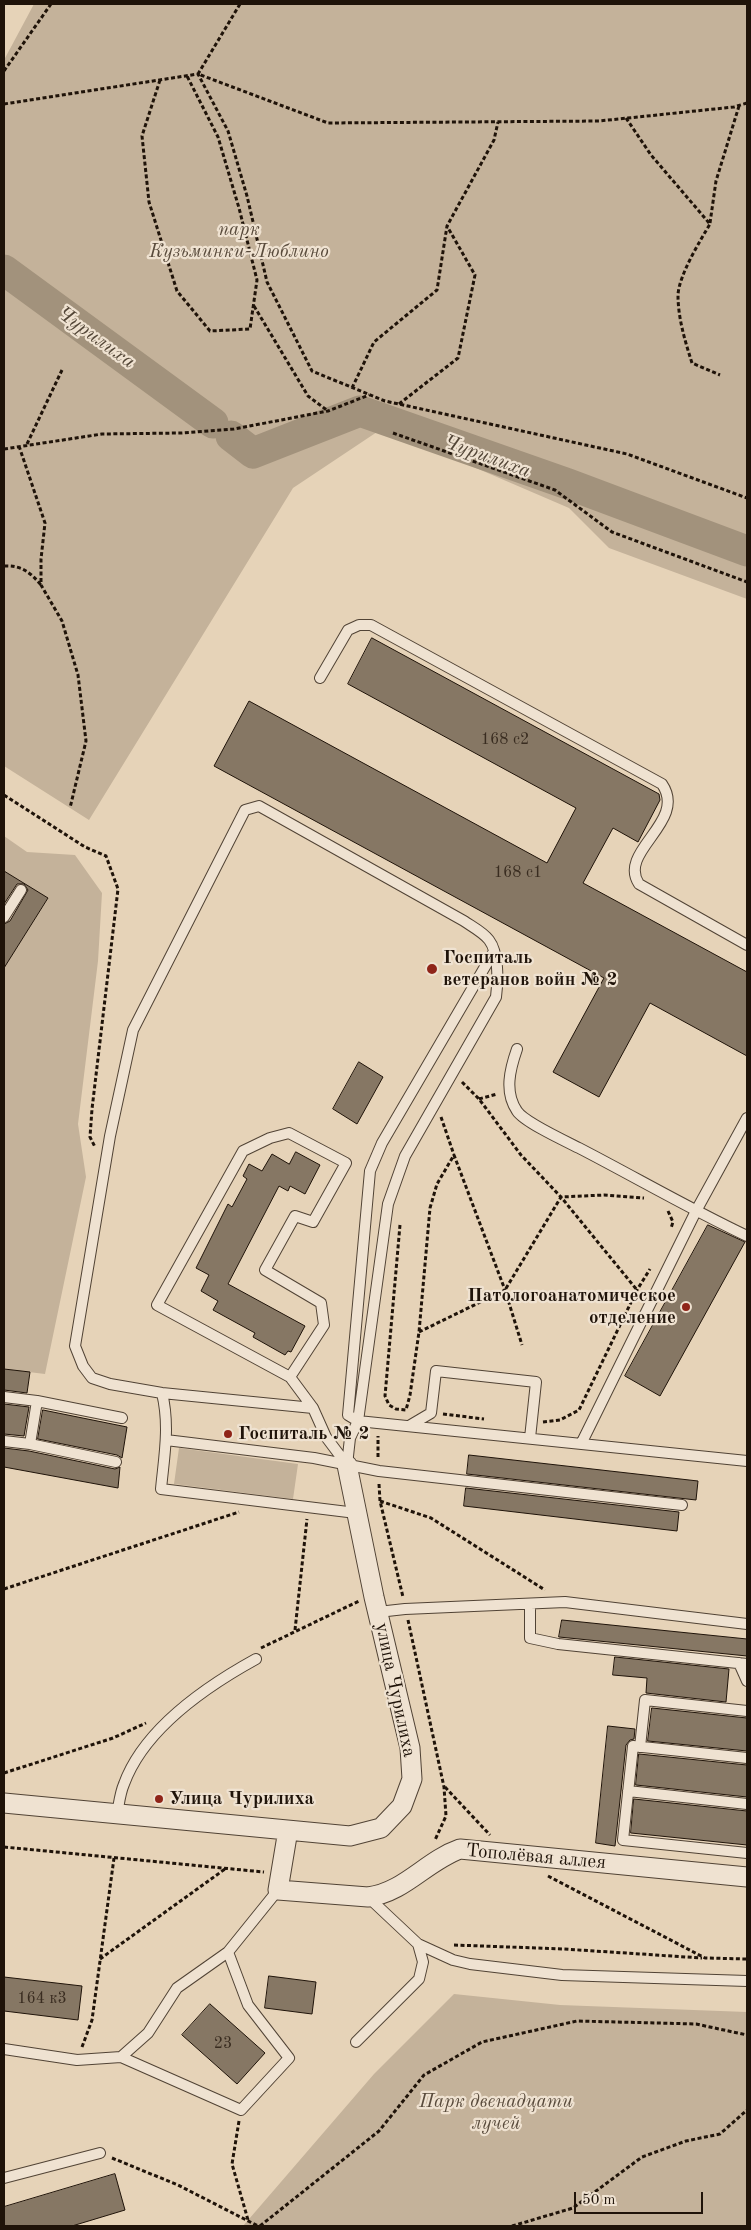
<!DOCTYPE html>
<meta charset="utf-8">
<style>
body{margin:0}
#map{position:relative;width:751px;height:2230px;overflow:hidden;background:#e6d3b8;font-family:"Old Standard TT",serif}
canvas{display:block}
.frame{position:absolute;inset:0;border:5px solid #1f1309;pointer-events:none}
.scale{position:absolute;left:574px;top:2192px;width:129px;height:22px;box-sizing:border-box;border:2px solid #1f1309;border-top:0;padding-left:6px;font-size:15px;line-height:18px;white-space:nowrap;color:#1f1309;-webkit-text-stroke:4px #efe2d1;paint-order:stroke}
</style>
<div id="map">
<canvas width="751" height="2230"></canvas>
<div class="frame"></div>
<div class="scale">50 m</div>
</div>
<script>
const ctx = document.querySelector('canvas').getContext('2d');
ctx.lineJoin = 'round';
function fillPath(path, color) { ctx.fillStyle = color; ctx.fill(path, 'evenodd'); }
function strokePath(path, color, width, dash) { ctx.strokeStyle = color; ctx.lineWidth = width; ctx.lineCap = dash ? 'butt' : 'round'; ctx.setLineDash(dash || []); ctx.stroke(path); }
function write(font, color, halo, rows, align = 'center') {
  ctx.font = font + ' "Old Standard TT",serif'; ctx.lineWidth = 4.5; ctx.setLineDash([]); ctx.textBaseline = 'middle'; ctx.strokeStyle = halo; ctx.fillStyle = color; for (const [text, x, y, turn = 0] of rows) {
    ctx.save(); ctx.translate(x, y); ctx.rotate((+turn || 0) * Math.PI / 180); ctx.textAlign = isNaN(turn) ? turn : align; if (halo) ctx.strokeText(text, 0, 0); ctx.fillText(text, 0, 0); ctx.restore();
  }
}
const green = new Path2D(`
 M 34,4 L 747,4 L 747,599 L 609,548 L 569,508 L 383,428 L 293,488 L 89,820 L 4,766 L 4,60 Z
 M 4,836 L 27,852 L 75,855 L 102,893 L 98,961 L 78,1124 L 86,1177 L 45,1374 L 4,1369 L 4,968 L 48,899 L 4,871 Z
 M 179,1448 L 298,1464 L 293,1499 L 174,1484 Z
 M 454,1994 L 560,2005 L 747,2012 L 747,2226 L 243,2226 L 374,2074 Z`);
const river = new Path2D(`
 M 4,270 L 213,423
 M 231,436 L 253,453 L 360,411 L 568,484 L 747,551`);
const building = new Path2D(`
 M 372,638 L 659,794 L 660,800 L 638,842 L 613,828 L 583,883 L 747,972 L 747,1056 L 650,1003 L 599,1097 L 553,1072 L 604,978 L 214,766 L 249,701 L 547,863 L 576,808 L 348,684 Z
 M 4,871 L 48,898 L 4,968 L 4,924 L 10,921 L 28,890 L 24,884 L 17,884 L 4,904 Z
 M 359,1062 L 383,1077 L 357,1124 L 333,1109 Z
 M 296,1152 L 320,1165 L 305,1194 L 290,1186 L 288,1191 L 279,1186 L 228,1284 L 305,1326 L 291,1352 L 288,1351 L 285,1355 L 253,1337 L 255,1333 L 213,1310 L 218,1301 L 201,1291 L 209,1275 L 196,1268 L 228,1204 L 232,1207 L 247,1179 L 243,1176 L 249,1164 L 262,1171 L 272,1154 L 289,1164 Z
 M 708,1225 L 745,1242 L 660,1396 L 625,1376 Z
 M 4,1369 L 30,1372 L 27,1393 L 4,1390 Z
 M 4,1404 L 29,1407 L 24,1436 L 4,1434 Z
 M 43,1410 L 127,1427 L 122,1458 L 117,1455 L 38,1439 Z
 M 4,1448 L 29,1451 L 115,1469 L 120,1467 L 118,1488 L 4,1467 Z
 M 469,1455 L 698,1481 L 696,1500 L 467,1474 Z
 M 466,1488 L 679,1512 L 677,1531 L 464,1506 Z
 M 562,1620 L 747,1639 L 747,1656 L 559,1637 Z
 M 615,1657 L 729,1669 L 726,1702 L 646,1693 L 647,1678 L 613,1675 Z
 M 652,1708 L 747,1718 L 747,1751 L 648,1741 Z
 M 608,1726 L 635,1729 L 634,1739 L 630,1740 L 626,1745 L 615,1846 L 596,1843 Z
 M 639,1754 L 747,1765 L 747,1797 L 636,1785 Z
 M 634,1799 L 747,1811 L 747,1845 L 631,1833 Z
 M 269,1976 L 316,1982 L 312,2014 L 265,2008 Z
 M 4,1977 L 82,1986 L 78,2020 L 4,2011 Z
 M 210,2004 L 265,2053 L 237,2084 L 182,2035 Z
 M 115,2174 L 125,2210 L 72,2226 L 4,2226 L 4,2207 Z`);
const path = new Path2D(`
 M 240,4 L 198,74 L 328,123 L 599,121 L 734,107 L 747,103
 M 4,71 L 51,4
 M 160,80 L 142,136 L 149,202 L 177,291 L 210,331 L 250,329 L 257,280 L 239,208 L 218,137 L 187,76
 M 4,104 L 198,74 L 228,131 L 247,196 L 267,282 L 312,371 L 385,401 L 627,454 L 747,498
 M 626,118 L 651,155 L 710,224 C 700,241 679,275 678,295 C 678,318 685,341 692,363 L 720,375
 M 710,223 L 716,181 L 739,106
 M 254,306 L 308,396 L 328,411
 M 352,388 L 374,342 L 437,290 L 447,226 L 494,140 L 498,122
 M 399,404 L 458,358 L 475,275 L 447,226
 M 393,433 L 555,490 L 612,532 L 747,582
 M 27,444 L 62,370
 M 19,446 L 45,523 L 41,559 L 41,585 L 62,621 L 78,675 L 86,741 L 70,808
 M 4,449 L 102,434 L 181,433 L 234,429 L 328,411 L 369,395
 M 4,566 C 21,565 30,572 41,585
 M 4,795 L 85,847 L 106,856 L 118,889 L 92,1109 L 90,1137 L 95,1147
 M 462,1082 L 479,1099 L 521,1155 L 561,1197 L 637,1290
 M 479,1099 L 497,1094
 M 441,1117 L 454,1155
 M 668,1211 L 673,1222 L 671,1228
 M 400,1225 L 385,1396 L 389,1405 L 396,1409 L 406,1410 L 410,1395 L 419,1332 L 430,1208 L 437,1184 L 454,1155 L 505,1290 L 522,1345
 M 419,1332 L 505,1290 L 561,1197 L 604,1195 L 644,1198
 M 443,1414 L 484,1419
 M 543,1422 L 560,1420 L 579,1410 L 637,1290 L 650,1269
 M 378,1457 L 378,1436
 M 379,1484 L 380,1501 L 403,1597
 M 380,1501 L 431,1518 L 545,1590
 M 4,1589 L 239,1512
 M 408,1620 L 444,1787 L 446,1816 L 435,1840
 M 295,1630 L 307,1519
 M 261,1648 L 359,1601
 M 4,1773 L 113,1738 L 146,1723
 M 445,1787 L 490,1835
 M 4,1847 L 264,1872
 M 548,1876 L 705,1958 L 747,1959
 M 454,1945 L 564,1949 L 702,1958
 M 100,1959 L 225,1869
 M 82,2047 L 92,2020 L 114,1858
 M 239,2121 L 232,2164 L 248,2220
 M 112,2158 L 178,2185 L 258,2226
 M 260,2226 L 379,2131 L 424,2075 L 482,2042 L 577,2021 L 696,2024 L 747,2035
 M 512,2226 L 573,2208 L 642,2157 L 686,2141 L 720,2134 L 747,2110`);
const service = new Path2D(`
 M 320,678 L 348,630 L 359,625 L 371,625 L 662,784 C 688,822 617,851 639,884 L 747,945
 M 259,806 L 464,921 C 471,926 483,932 489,940 C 499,953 498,981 496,997 L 405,1156 L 388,1204 L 358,1421 L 350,1438 L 347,1465 L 326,1437 L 313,1408 L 162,1393 L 110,1384 L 92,1378 L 83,1366 L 75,1346 L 110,1136 L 133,1030 L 245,810 Z
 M 4,917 L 21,890
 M 493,953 L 382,1143 L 370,1171 L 348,1415 L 358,1421 L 747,1461
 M 517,1049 C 510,1069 504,1092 517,1111 C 524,1122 565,1141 579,1148 C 635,1177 690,1209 747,1236
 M 290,1377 L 324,1325 L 321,1303 L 265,1270 L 295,1216 L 313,1222 L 346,1163 L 289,1133 L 270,1138 L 243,1151 L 157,1305 L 290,1377 L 313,1408
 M 162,1393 C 170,1426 164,1457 161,1489 L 356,1513
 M 4,1397 L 37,1401 L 122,1418
 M 409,1426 L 431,1413 L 436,1371 L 536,1382 L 530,1438
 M 166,1440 L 314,1458 L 379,1471 L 682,1505
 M 4,1441 L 30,1444 L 116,1462
 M 30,1444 L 37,1401
 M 581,1444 L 696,1211 L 747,1118
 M 530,1604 L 530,1638 L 558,1644 L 747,1664
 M 378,1612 L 405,1609 L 565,1602 L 747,1624
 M 739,1663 L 747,1681
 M 640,1747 L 645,1700 L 747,1711
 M 747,1758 L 633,1746 L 623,1840 L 747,1853
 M 628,1791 L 747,1804
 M 117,1814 C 119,1804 120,1793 124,1784 C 144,1729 207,1686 256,1659
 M 368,1897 L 418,1944 L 453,1960 L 470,1964 L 562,1975 L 747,1981
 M 356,2042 L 419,1979 L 423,1962 L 418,1944
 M 4,2049 L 77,2060 L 121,2057 L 148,2033 L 177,1988 L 228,1952 L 278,1890
 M 121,2057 L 241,2110 L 289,2058 L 248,2005 L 228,1952
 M 4,2178 L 100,2153`);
const minor = new Path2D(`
 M 4,1803 L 350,1836 L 381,1828 L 402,1806 L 412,1779 L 410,1748 L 374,1597 L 347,1465
 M 288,1830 L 278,1890 L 368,1897 C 405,1892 426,1861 460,1849 L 747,1877`);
const markers = [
 [432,969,6,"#8f2418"],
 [686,1307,5,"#8f2418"],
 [228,1434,5,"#8f2418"],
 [159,1799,5,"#8f2418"]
];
const numberNames = [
 ["168 с2",505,740],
 ["168 с1",518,873],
 ["164 к3",42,1999],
 ["23",223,2044]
];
const parkNames = [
 ["парк",239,230],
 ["Кузьминки-Люблино",239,252],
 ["Парк двенадцати",496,2102],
 ["лучей",496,2124]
];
const poiNames = [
 ["Госпиталь",443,958],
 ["ветеранов войн № 2",443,980],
 ["Патологоанатомическое",676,1296,"right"],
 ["отделение",676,1318,"right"],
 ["Госпиталь № 2",238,1434],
 ["Улица Чурилиха",169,1799]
];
const streetNames = [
 ["улица Чурилиха",395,1690,78],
 ["Тополёвая аллея",536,1857,5]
];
const waterNames = [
 ["Чурилиха",96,338,36],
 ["Чурилиха",487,457,20]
];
fillPath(green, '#c4b29a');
strokePath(river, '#a2927c', 31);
fillPath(building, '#867764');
strokePath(building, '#1f1309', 1);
strokePath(service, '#514335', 12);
strokePath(minor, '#514335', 21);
strokePath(path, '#1f1309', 3, [4, 2.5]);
strokePath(service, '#efe2d1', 10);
strokePath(minor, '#efe2d1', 19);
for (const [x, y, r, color] of markers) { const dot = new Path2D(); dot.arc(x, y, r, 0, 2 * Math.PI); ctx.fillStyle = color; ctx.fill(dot); strokePath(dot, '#efe2d1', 2); }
write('16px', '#392c20', null, numberNames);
write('italic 19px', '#594b3c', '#efe2d1', parkNames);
write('bold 19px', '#1f1309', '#efe2d1', poiNames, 'left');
write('19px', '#1f1309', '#efe2d1', streetNames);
write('italic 20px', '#534637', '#efe2d1', waterNames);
</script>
